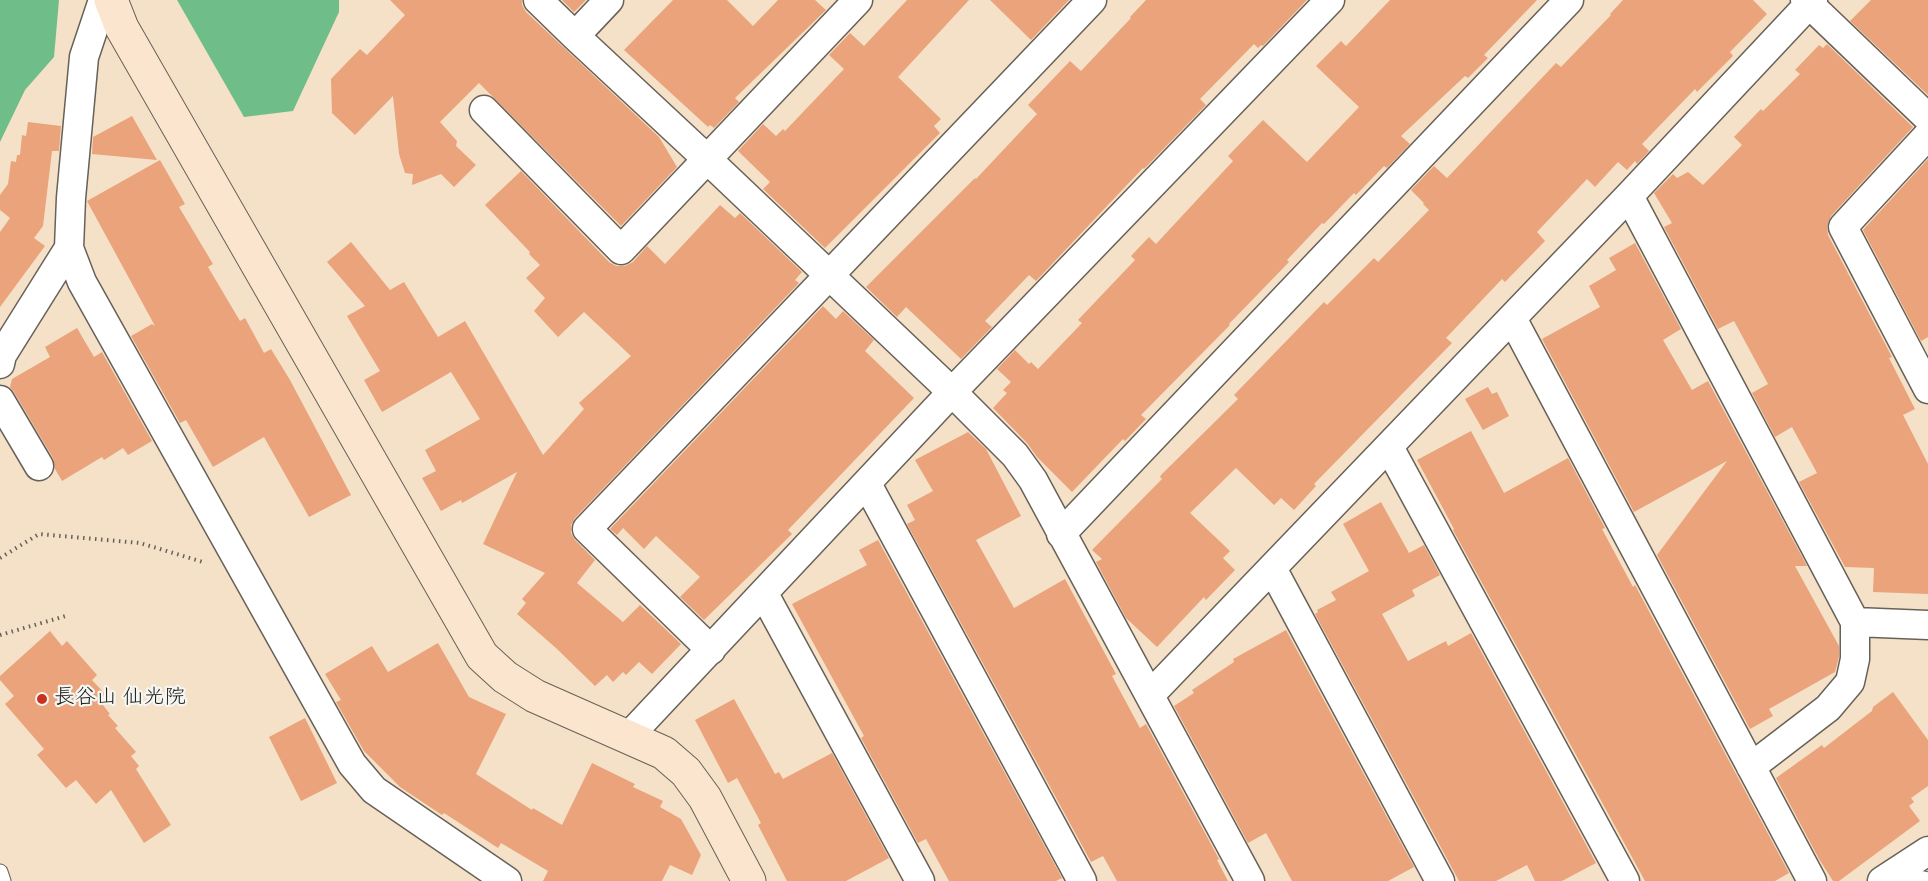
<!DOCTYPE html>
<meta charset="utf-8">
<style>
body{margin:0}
canvas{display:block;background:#f4e1c8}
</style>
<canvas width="1928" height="881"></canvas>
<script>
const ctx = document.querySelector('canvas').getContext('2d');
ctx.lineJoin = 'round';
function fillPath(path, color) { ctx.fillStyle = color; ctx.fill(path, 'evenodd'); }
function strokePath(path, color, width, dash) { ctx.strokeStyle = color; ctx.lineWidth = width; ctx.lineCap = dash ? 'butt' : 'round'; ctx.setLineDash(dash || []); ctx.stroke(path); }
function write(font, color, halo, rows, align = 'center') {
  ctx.font = font + ' Mynerve,"Klee One",sans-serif'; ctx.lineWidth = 4.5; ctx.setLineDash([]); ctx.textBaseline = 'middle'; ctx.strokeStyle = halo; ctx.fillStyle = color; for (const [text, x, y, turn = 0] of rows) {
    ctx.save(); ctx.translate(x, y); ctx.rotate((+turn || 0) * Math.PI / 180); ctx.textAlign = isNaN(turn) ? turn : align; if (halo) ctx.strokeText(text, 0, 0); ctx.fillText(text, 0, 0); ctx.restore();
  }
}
const forest = new Path2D(`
 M 0,0 L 59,0 L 54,57 L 25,90 L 0,142 Z
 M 177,0 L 339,0 L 339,12 L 293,111 L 244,117 Z`);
const building = new Path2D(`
 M 390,0 L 522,0 L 522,5 L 526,12 L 659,137 L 677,167 L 621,226 L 479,83 L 440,122 L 457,141 L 456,146 L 476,165 L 454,187 L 441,174 L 412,185 L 413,174 L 405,173 L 399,154 L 393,96 L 355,135 L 332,113 L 331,79 L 360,49 L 367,55 L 405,15 Z
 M 562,0 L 586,0 L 574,12 Z
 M 673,0 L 727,0 L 753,26 L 778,0 L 815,0 L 826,10 L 735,98 L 739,102 L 714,128 L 710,125 L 708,127 L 624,50 Z
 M 907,0 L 969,0 L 898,77 L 941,119 L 934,126 L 940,133 L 825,248 L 763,189 L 770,182 L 738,151 L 763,124 L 776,136 L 783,129 L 785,131 L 844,69 L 829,55 L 850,33 L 864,46 Z
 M 990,0 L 1069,0 L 1031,40 Z
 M 1146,0 L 1307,0 L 1263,46 L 1261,45 L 1258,48 L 1254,44 L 1200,99 L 1206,105 L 1144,169 L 1143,168 L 1036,281 L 1029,275 L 985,321 L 992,327 L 961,359 L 906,307 L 897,317 L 866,287 L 975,178 L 976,179 L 1037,114 L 1028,105 L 1070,61 L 1081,71 L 1131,18 L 1130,17 Z
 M 1390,0 L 1537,0 L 1484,55 L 1488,58 L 1468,78 L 1465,76 L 1401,136 L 1410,144 L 1387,168 L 1384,166 L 1356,195 L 1354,193 L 1324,224 L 1322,223 L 1287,260 L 1289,262 L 1229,324 L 1230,325 L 1141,415 L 1146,419 L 1125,441 L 1123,439 L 1072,492 L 1037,457 L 1027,443 L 993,408 L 1007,393 L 1003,390 L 1011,382 L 997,369 L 1015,350 L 1029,364 L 1031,362 L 1038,369 L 1082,323 L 1078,320 L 1135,260 L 1131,256 L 1149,237 L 1156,244 L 1233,161 L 1228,156 L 1263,120 L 1307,162 L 1359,107 L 1316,66 L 1341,41 L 1346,46 Z
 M 1623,0 L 1753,0 L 1767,14 L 1730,52 L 1733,56 L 1697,92 L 1695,89 L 1642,144 L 1649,151 L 1637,164 L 1635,161 L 1627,170 L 1618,162 L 1595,187 L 1587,179 L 1537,232 L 1545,241 L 1505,282 L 1502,279 L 1446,338 L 1452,343 L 1314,484 L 1316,486 L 1294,510 L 1281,498 L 1274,505 L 1236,468 L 1190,513 L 1230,551 L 1223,558 L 1235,570 L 1206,600 L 1204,597 L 1157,647 L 1126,618 L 1096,562 L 1102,559 L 1092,550 L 1162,479 L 1160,477 L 1161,475 L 1238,399 L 1234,395 L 1324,302 L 1327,305 L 1374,258 L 1378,262 L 1429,210 L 1423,204 L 1424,203 L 1411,190 L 1434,166 L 1447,178 L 1556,63 L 1561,67 L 1611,15 L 1610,14 Z
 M 1871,0 L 1928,0 L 1928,95 L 1850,21 Z
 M 1827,44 L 1913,127 L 1831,216 L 1827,226 L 1828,235 L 1892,357 L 1889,358 L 1915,409 L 1903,415 L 1928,464 L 1928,594 L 1873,592 L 1874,568 L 1845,567 L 1799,482 L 1817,473 L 1792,427 L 1775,437 L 1752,393 L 1768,384 L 1734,321 L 1718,329 L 1664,227 L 1672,223 L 1654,193 L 1673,174 L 1677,178 L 1688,172 L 1703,185 L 1742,145 L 1734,137 L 1761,109 L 1763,111 L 1800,74 L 1795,70 L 1819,45 L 1823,48 Z
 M 132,116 L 157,160 L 92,154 L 93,137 Z
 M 28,122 L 61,126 L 59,151 L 52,151 L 43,226 L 34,238 L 45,246 L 0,307 L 0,232 L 10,218 L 0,210 L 0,195 L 8,184 L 11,161 L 16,162 L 17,155 L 20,155 L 22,135 L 26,136 Z
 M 1928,159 L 1928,337 L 1921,341 L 1863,230 Z
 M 160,160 L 185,204 L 179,207 L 213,264 L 208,267 L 240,321 L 245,318 L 264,353 L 271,349 L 290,380 L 351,495 L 309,517 L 264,437 L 213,467 L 186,420 L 180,423 L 131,336 L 152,324 L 155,326 L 87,201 Z
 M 521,171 L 609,262 L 616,266 L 625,266 L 633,262 L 647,246 L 665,264 L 720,205 L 735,218 L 740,213 L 802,272 L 795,280 L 799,283 L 575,518 L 571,525 L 571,533 L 575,540 L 595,560 L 577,583 L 623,622 L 640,605 L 681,644 L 652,674 L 639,662 L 626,675 L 623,672 L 613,682 L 607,675 L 595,686 L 556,648 L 517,614 L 526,603 L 522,599 L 545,573 L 483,544 L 517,472 L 462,503 L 461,500 L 441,511 L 422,478 L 436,471 L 425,450 L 480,419 L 451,372 L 382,412 L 364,380 L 380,371 L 347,316 L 365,306 L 327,262 L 351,242 L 390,290 L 404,282 L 438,337 L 465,321 L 543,455 L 584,409 L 579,403 L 631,356 L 584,312 L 558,337 L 534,311 L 545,298 L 526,278 L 540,265 L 529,254 L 530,252 L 485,205 Z
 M 1635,243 L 1681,329 L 1663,340 L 1692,390 L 1708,381 L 1807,566 L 1795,566 L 1839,646 L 1839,657 L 1835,672 L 1769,709 L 1773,716 L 1750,729 L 1657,555 L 1727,461 L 1634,512 L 1542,339 L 1600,307 L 1589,286 L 1616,270 L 1609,258 Z
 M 823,306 L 836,319 L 843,311 L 874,340 L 865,351 L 914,398 L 788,530 L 792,534 L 704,620 L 680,597 L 700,577 L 656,536 L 644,549 L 623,528 L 617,535 L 610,529 Z
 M 77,328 L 94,357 L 102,352 L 152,441 L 128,455 L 123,448 L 104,460 L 102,457 L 62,481 L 55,469 L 53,458 L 14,392 L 10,387 L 12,379 L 50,357 L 45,347 Z
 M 1488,387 L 1492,394 L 1497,392 L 1509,416 L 1483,430 L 1465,399 Z
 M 1471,431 L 1504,493 L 1568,458 L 1605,528 L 1602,529 L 1633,587 L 1635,585 L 1789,873 L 1775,881 L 1645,881 L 1453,530 L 1454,529 L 1417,460 Z
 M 968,432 L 986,449 L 1021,516 L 976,540 L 1014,608 L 1065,579 L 1116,674 L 1112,676 L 1140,728 L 1146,724 L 1219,859 L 1217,860 L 1228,881 L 1117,881 L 1103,856 L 1091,862 L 907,524 L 915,520 L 907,505 L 933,491 L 915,460 Z
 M 1381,502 L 1409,553 L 1424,545 L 1440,575 L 1412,590 L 1415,596 L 1382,614 L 1408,661 L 1446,641 L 1448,646 L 1471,633 L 1596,863 L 1562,881 L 1535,881 L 1527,865 L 1496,881 L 1459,881 L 1315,614 L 1318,612 L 1317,610 L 1336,600 L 1331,592 L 1369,571 L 1343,524 Z
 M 878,540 L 1062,878 L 1056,881 L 949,881 L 926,839 L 918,843 L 861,738 L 864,736 L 792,604 L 867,565 L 859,550 Z
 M 1286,630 L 1414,867 L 1388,881 L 1292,881 L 1266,833 L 1248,843 L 1174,706 L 1194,693 L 1192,690 L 1234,662 L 1233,659 Z
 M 50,631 L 62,646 L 67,641 L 97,675 L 92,680 L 105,694 L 99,700 L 110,714 L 108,715 L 118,726 L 115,728 L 136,752 L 131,756 L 139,766 L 136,769 L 171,825 L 144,843 L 111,790 L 96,804 L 76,780 L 66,788 L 37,755 L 44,749 L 5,704 L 14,696 L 0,680 L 0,676 Z
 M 438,643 L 469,697 L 506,714 L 476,774 L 532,810 L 533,808 L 562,825 L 592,763 L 635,784 L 633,787 L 663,801 L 660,807 L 681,819 L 701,855 L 692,875 L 670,865 L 662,881 L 543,881 L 548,871 L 501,843 L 498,848 L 444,813 L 442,815 L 400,787 L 364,751 L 336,702 L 341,700 L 325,674 L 372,646 L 388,672 Z
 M 1893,692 L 1928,740 L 1928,786 L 1911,798 L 1914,802 L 1909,806 L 1920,821 L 1839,881 L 1833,881 L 1819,859 L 1776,778 L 1822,745 L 1824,748 L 1872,711 L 1873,707 Z
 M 734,699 L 775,774 L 779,772 L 783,779 L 832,753 L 889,858 L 846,881 L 787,881 L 758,825 L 761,823 L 737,778 L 728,783 L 695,720 Z
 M 305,718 L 337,783 L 301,801 L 269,737 Z`);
const path = new Path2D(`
 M 0,558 L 39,534 L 140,543 L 203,562
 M 0,635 L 69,615`);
const lane = new Path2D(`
 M 0,872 L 3,881
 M 1895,873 L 1928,880`);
const street = new Path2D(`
 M 103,0 L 84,57 L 71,198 L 69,248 L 82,282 L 352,764 L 374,790 L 507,881
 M 538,0 L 575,36
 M 609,0 L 575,36 L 707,159 L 952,392 L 628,737
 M 1805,0 L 1928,118
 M 484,110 L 621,250 L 858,0
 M 1928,135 L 1843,227 L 1928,389
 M 1629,196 L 1855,622 L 1928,625
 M 1512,318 L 1812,881
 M 0,364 L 2,355 L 69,248
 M 0,400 L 39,466
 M 1389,447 L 1625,881
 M 867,484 L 1082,881
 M 1061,534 L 1569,0
 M 1272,568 L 1440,881
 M 764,594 L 920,881
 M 711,650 L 587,529 L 1092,0
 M 1150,695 L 1629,196 L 1813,0
 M 1751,767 L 1828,708 L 1850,682 L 1855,659 L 1855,622
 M 1250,881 L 1033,480 L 1015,455 L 952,392 L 1330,0
 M 1882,881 L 1928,851`);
const secondary = new Path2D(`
 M 111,0 L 122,28 L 482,656 L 505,677 L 535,696 L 664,753 L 686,772 L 705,798 L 749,881`);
const markers = [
 [42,699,6,"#c8321e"]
];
const poiNames = [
 ["長谷山 仙光院",54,699]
];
fillPath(forest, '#6fbe89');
fillPath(building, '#eaa37b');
strokePath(lane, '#686158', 17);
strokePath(street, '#686158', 31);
strokePath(secondary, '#686158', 35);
strokePath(path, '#686158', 4, [1.5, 4.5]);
strokePath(lane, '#fff', 15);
strokePath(street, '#fff', 28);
strokePath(secondary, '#fbe5cf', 33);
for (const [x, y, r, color] of markers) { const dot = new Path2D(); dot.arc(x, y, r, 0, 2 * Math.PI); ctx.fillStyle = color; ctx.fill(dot); strokePath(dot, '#f6f6f2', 2); }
write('21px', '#1c1c1c', '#f6f6f2', poiNames, 'left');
</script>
